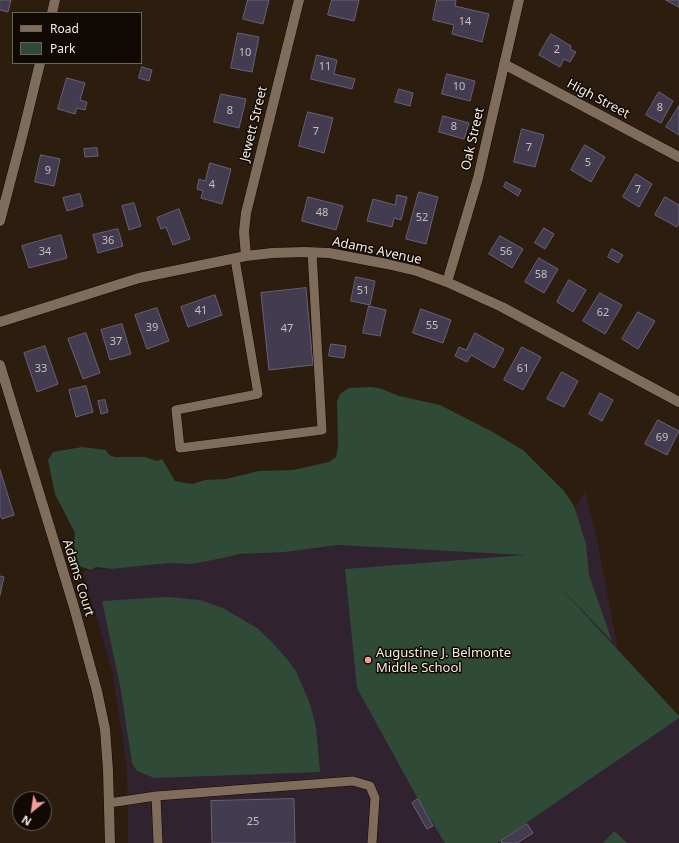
<!DOCTYPE html>
<style>
body{margin:0}
#map{position:relative;width:679px;height:843px;overflow:hidden;background:#2d1d0e;font-family:"Noto Sans",sans-serif}
canvas{display:block}
.legend{position:absolute;left:12px;top:12px;width:130px;height:52px;box-sizing:border-box;background:#100904;border:1px solid #6c635c;margin:0;padding:5px 7px;list-style:none;font-size:12px;color:#f6ebe1}
.legend li{display:flex;align-items:center;gap:8px;height:20px}
.legend b{width:20px;border:1px solid #6c635c}
.north{position:absolute;left:12px;top:791px;width:40px;height:40px;box-sizing:border-box;background:#100904;border:1px solid #6c635c;border-radius:50%;rotate:210deg;font-size:11px;font-weight:700;line-height:16px;text-align:center;color:#f6ebe1}
.north::after{content:'';display:block;margin:auto;width:14px;height:18px;background:#f59c96;clip-path:polygon(50% 0,100% 100%,50% 72%,0 100%)}
</style>
<div id="map">
<canvas width="679" height="843"></canvas>
<ul class="legend">
<li><b style="height:5px;background:#7f6c5b"></b>Road</li>
<li><b style="height:11px;background:#2f4a36"></b>Park</li>
</ul>
<div class="north">N</div>
</div>
<script>
const ctx = document.querySelector('canvas').getContext('2d');
ctx.lineJoin = 'round';
function fillPath(path, color) { ctx.fillStyle = color; ctx.fill(path, 'evenodd'); }
function strokePath(path, color, width, dash) { ctx.strokeStyle = color; ctx.lineWidth = width; ctx.lineCap = dash ? 'butt' : 'round'; ctx.setLineDash(dash || []); ctx.stroke(path); }
function write(font, color, halo, rows, align = 'center') {
  ctx.font = font + ' "Noto Sans",sans-serif'; ctx.lineWidth = 3; ctx.setLineDash([]); ctx.textBaseline = 'middle'; ctx.strokeStyle = halo; ctx.fillStyle = color; for (const [text, x, y, turn = 0] of rows) {
    ctx.save(); ctx.translate(x, y); ctx.rotate((+turn || 0) * Math.PI / 180); ctx.textAlign = isNaN(turn) ? turn : align; if (halo) ctx.strokeText(text, 0, 0); ctx.fillText(text, 0, 0); ctx.restore();
  }
}
const education = new Path2D(`
 M 585,491 L 596,535 L 618,650 L 679,717 L 679,843 L 128,843 L 127,767 L 112,670 L 83,571 L 566,523 Z`);
const green = new Path2D(`
 M 372,387 L 382,389 L 399,396 L 440,405 L 491,431 L 523,450 L 564,491 L 574,506 L 586,544 L 589,575 L 612,641 L 555,582 L 679,716 L 679,718 L 497,843 L 445,843 L 418,799 L 357,688 L 345,569 L 525,555 L 339,545 L 284,552 L 241,554 L 193,564 L 169,563 L 111,569 L 96,567 L 91,570 L 79,566 L 74,545 L 75,533 L 55,494 L 48,460 L 53,452 L 82,447 L 106,450 L 109,455 L 115,457 L 145,457 L 157,461 L 162,459 L 175,481 L 192,484 L 205,480 L 226,479 L 259,471 L 293,470 L 329,462 L 336,457 L 338,446 L 337,401 L 340,394 L 349,388 Z
 M 167,597 L 200,600 L 223,608 L 257,628 L 272,642 L 286,658 L 296,671 L 310,704 L 316,727 L 320,772 L 154,778 L 137,771 L 132,763 L 120,685 L 102,601 Z
 M 614,831 L 627,843 L 603,843 Z`);
const building = new Path2D(`
 M 0,0 L 11,0 L 8,12 L 0,10 Z
 M 248,0 L 269,0 L 263,24 L 243,19 Z
 M 332,0 L 359,0 L 354,21 L 328,15 Z
 M 437,0 L 456,0 L 455,6 L 489,14 L 482,42 L 452,34 L 454,25 L 433,20 Z
 M 666,0 L 679,0 L 679,7 Z
 M 238,33 L 259,37 L 252,72 L 231,68 Z
 M 551,34 L 571,46 L 570,49 L 576,52 L 570,62 L 564,59 L 560,67 L 539,55 Z
 M 317,55 L 337,60 L 334,74 L 355,79 L 352,89 L 311,79 Z
 M 142,67 L 152,70 L 149,81 L 139,78 Z
 M 447,74 L 475,81 L 470,101 L 442,94 Z
 M 67,78 L 85,83 L 80,100 L 87,102 L 85,110 L 77,108 L 75,114 L 58,109 Z
 M 399,89 L 413,93 L 410,106 L 395,102 Z
 M 659,92 L 673,101 L 661,123 L 646,115 Z
 M 221,94 L 246,99 L 239,128 L 214,122 Z
 M 679,106 L 679,135 L 666,127 Z
 M 308,112 L 333,118 L 324,153 L 299,146 Z
 M 443,116 L 469,123 L 464,139 L 439,132 Z
 M 522,129 L 544,135 L 535,167 L 514,162 Z
 M 585,145 L 605,157 L 591,182 L 571,170 Z
 M 97,148 L 98,156 L 85,157 L 84,149 Z
 M 41,155 L 60,159 L 54,186 L 35,182 Z
 M 210,163 L 231,169 L 222,204 L 201,198 L 203,191 L 197,189 L 199,179 L 205,181 Z
 M 636,174 L 652,184 L 639,207 L 623,197 Z
 M 506,182 L 521,190 L 518,196 L 504,187 Z
 M 419,192 L 438,197 L 426,244 L 406,239 Z
 M 80,194 L 83,206 L 67,211 L 63,198 Z
 M 397,195 L 407,197 L 401,220 L 394,218 L 392,227 L 367,221 L 373,199 L 395,205 Z
 M 308,197 L 343,206 L 336,230 L 302,221 Z
 M 665,197 L 679,205 L 679,223 L 677,227 L 655,215 Z
 M 134,203 L 141,226 L 129,230 L 122,206 Z
 M 179,209 L 190,239 L 173,245 L 166,227 L 161,229 L 157,218 Z
 M 544,228 L 554,234 L 545,249 L 535,243 Z
 M 118,229 L 123,246 L 98,253 L 93,235 Z
 M 61,235 L 67,258 L 29,268 L 22,246 Z
 M 500,236 L 523,249 L 512,268 L 489,254 Z
 M 612,249 L 623,255 L 618,263 L 608,257 Z
 M 539,258 L 558,269 L 544,293 L 525,282 Z
 M 356,277 L 375,281 L 370,305 L 351,301 Z
 M 569,280 L 586,290 L 573,312 L 557,302 Z
 M 306,288 L 313,365 L 269,370 L 261,293 Z
 M 600,293 L 622,305 L 605,334 L 583,321 Z
 M 215,295 L 222,315 L 188,327 L 181,307 Z
 M 369,306 L 386,310 L 380,336 L 363,333 Z
 M 157,308 L 169,341 L 147,349 L 135,315 Z
 M 421,309 L 451,320 L 443,343 L 413,333 Z
 M 638,312 L 655,321 L 638,349 L 622,339 Z
 M 122,324 L 131,354 L 110,360 L 101,330 Z
 M 86,333 L 100,373 L 83,379 L 68,339 Z
 M 475,333 L 504,349 L 494,368 L 471,355 L 467,362 L 455,356 L 459,347 L 466,350 Z
 M 331,344 L 346,346 L 344,358 L 329,356 Z
 M 45,346 L 58,384 L 37,392 L 24,353 Z
 M 522,347 L 541,357 L 523,390 L 504,380 Z
 M 562,372 L 578,381 L 564,407 L 547,399 Z
 M 86,386 L 93,412 L 76,417 L 69,390 Z
 M 600,393 L 613,400 L 602,421 L 589,414 Z
 M 105,400 L 108,412 L 101,414 L 98,401 Z
 M 658,420 L 679,431 L 667,455 L 645,444 Z
 M 0,470 L 14,515 L 2,519 L 0,514 Z
 M 0,576 L 4,577 L 0,595 Z
 M 294,799 L 295,843 L 212,843 L 211,801 Z
 M 418,799 L 433,826 L 427,829 L 412,803 Z
 M 527,824 L 533,833 L 517,843 L 502,843 L 501,841 Z`);
const lane = new Path2D(`
 M 235,259 L 258,394 L 176,410 L 180,448 L 322,430 L 312,252
 M 156,796 L 158,843
 M 109,803 L 156,796 L 353,781 L 370,786 L 375,798 L 372,843`);
const street = new Path2D(`
 M 52,13 L 55,0
 M 504,64 L 679,157
 M 0,221 L 23,133 L 40,63
 M 246,256 L 244,232 L 246,213 L 299,0
 M 447,282 L 478,178 L 519,0
 M 0,322 L 139,278 L 246,256 L 272,253 L 304,252 L 329,253 L 387,264 L 417,271 L 447,282 L 502,307 L 679,402
 M 0,365 L 74,607 L 97,691 L 105,729 L 108,770 L 110,843`);
const markers = [
 [368,660,4,"#f59c96"]
];
const numberNames = [
 ["14",465,22],
 ["2",557,50],
 ["10",245,53],
 ["11",325,67],
 ["10",459,87],
 ["8",660,108],
 ["8",230,111],
 ["8",454,127],
 ["7",316,132],
 ["7",529,148],
 ["5",588,163],
 ["9",48,171],
 ["4",212,185],
 ["7",638,190],
 ["48",322,213],
 ["52",422,218],
 ["36",108,241],
 ["34",45,252],
 ["56",506,252],
 ["58",541,275],
 ["51",363,291],
 ["41",201,311],
 ["62",603,313],
 ["55",432,326],
 ["39",152,328],
 ["47",287,329],
 ["37",116,342],
 ["33",41,369],
 ["61",523,369],
 ["69",662,438],
 ["25",253,822]
];
const streetNames = [
 ["High Street",598,99,28],
 ["Jewett Street",254,124,-76],
 ["Oak Street",473,139,-77],
 ["Adams Avenue",377,251,12],
 ["Adams Court",78,578,73]
];
const poiNames = [
 ["Augustine J. Belmonte",376,653],
 ["Middle School",376,668]
];
fillPath(education, '#30232f');
fillPath(green, '#2f4a36');
fillPath(building, '#433b4f');
strokePath(building, '#696176', 1);
strokePath(lane, '#140700', 10);
strokePath(street, '#140700', 11);
strokePath(lane, '#7f6c5b', 9);
strokePath(street, '#7f6c5b', 10);
for (const [x, y, r, color] of markers) { const dot = new Path2D(); dot.arc(x, y, r, 0, 2 * Math.PI); ctx.fillStyle = color; ctx.fill(dot); strokePath(dot, '#100904', 1.5); }
write('11px', '#c9bfbc', null, numberNames);
write('13px', '#f6ebe1', '#100904', streetNames);
write('13px', '#f6ebe1', '#100904', poiNames, 'left');
</script>
